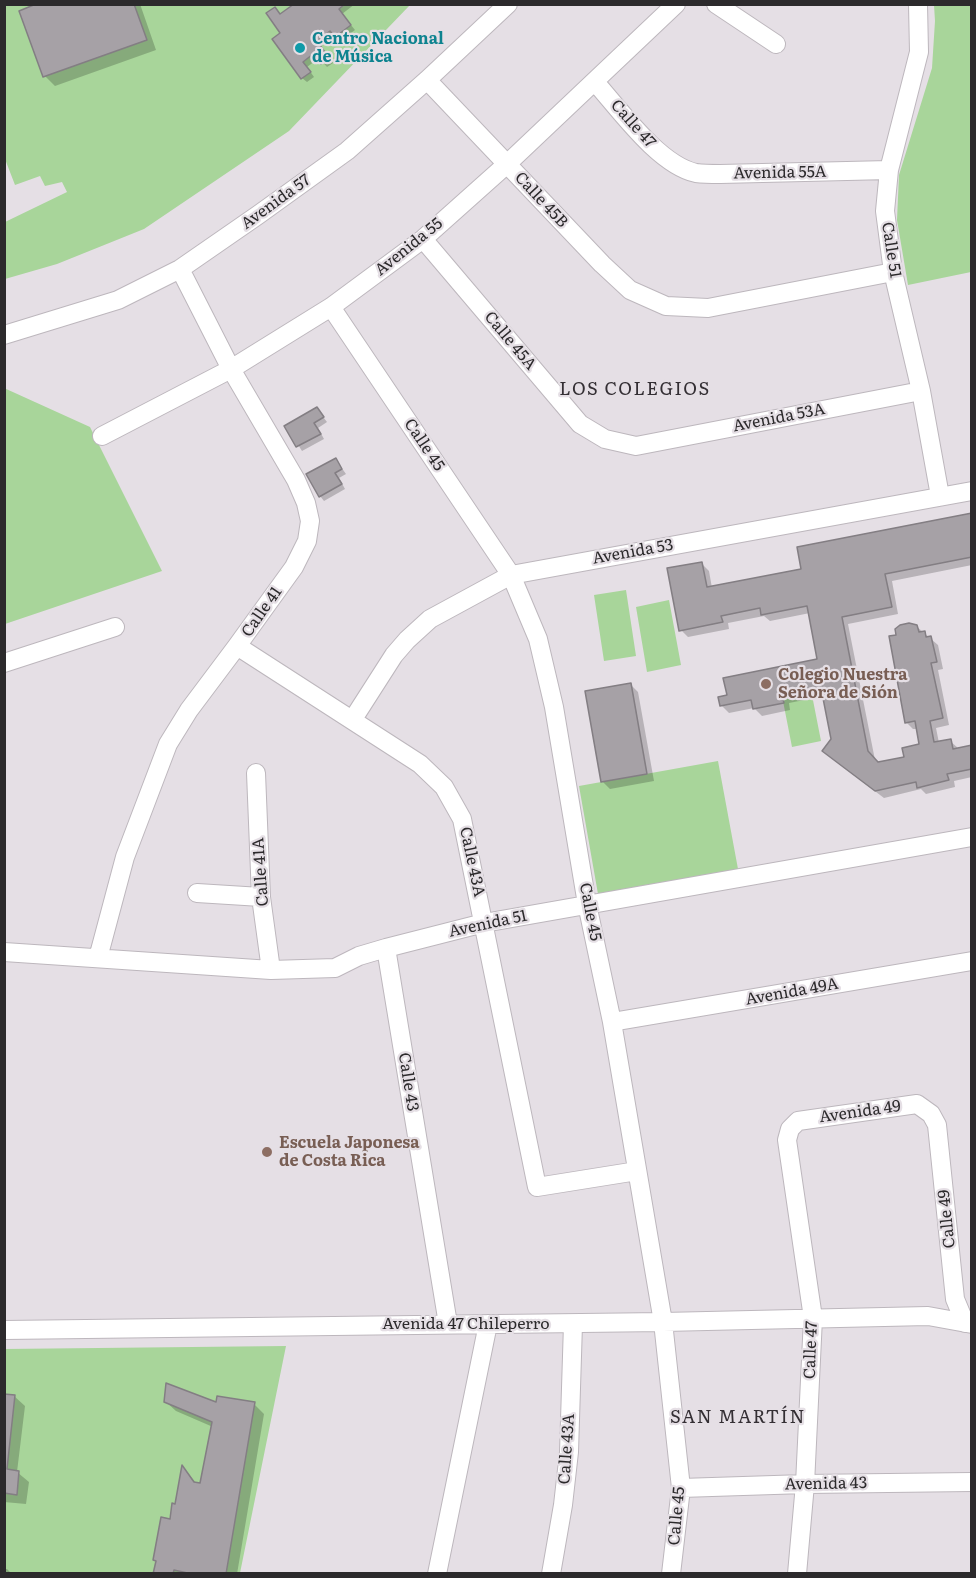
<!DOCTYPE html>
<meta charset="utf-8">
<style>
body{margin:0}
#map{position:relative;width:976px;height:1578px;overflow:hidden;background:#e5dfe5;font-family:Literata,serif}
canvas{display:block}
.frame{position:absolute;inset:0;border:6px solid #2c2a2c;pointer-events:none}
</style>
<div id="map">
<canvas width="976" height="1578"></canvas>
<div class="frame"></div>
</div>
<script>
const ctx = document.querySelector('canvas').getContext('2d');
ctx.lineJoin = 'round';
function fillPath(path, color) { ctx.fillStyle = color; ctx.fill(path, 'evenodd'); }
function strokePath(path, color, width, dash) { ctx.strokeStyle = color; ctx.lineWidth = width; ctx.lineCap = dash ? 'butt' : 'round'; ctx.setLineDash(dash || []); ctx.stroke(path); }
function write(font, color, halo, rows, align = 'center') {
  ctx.font = font + ' Literata,serif'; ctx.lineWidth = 4.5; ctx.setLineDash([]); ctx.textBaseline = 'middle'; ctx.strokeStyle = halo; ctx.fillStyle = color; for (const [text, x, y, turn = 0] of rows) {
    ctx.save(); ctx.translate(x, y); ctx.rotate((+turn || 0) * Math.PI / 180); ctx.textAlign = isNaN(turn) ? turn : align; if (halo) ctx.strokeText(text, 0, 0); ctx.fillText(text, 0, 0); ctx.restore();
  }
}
const green = new Path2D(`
 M 5,5 L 36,5 L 19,11 L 134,5 L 294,5 L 280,14 L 275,7 L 266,14 L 280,33 L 272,39 L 301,79 L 310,72 L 303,62 L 313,54 L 321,64 L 329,58 L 317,41 L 330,31 L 335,37 L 351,25 L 339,9 L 345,5 L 410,5 L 289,131 L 144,229 L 57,264 L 5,279 L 5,222 L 67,192 L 62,182 L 45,186 L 40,176 L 15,185 L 5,159 Z
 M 934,5 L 971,5 L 971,272 L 908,285 L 897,220 L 899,175 L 932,68 L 935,21 Z
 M 4,388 L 90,427 L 162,571 L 5,624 Z
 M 626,590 L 636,656 L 604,661 L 594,595 Z
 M 669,600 L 681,665 L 647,672 L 636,607 Z
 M 811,690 L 821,741 L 792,747 L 782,696 Z
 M 718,761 L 738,869 L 598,894 L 579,786 Z
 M 286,1346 L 240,1573 L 5,1573 L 4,1349 Z`);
const shadow = new Path2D(`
 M 41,4 L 140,4 L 156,50 L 55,86 L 45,76 Z
 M 296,4 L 355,4 L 342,14 L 355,30 L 340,41 L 335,36 L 321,46 L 333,63 L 327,67 L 319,58 L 307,67 L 314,77 L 307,82 L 302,78 L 282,33 L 281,16 Z
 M 317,409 L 327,422 L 318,428 L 324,439 L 302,451 L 286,426 Z
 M 336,460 L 346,474 L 339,478 L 345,489 L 324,501 L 320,496 Z
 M 972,514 L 972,565 L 892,581 L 898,614 L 848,624 L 875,760 L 878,763 L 905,758 L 921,746 L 917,729 L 913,729 L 906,722 L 897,636 L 916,626 L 938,645 L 943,669 L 938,670 L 949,725 L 936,728 L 939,743 L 950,741 L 958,748 L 972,746 L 972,777 L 954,781 L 955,787 L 926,794 L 921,789 L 884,798 L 831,758 L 833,739 L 824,696 L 789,703 L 790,710 L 762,716 L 754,708 L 729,713 L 721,705 L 819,660 L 810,613 L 770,621 L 764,616 L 728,623 L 729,629 L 688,637 L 681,630 L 701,563 L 709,571 L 712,588 L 803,570 Z
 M 631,685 L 638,692 L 654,781 L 610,789 L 603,782 Z
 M 4,1395 L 14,1396 L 25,1406 L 17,1472 L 29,1482 L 26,1504 L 4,1502 Z
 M 165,1401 L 217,1404 L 254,1404 L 264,1414 L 237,1574 L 155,1574 L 157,1563 L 155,1560 L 176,1505 L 183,1468 L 197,1484 L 202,1485 L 213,1427 L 176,1411 Z
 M 4,1569 L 7,1569 L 12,1574 L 4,1574 Z`);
const building = new Path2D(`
 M 36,4 L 134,4 L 147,40 L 43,77 L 19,11 Z
 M 294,4 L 345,4 L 339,9 L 351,25 L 335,37 L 330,31 L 317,41 L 329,58 L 321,64 L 313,54 L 303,62 L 311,72 L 301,79 L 272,39 L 280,33 L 266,13 L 275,7 L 280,14 Z
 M 317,407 L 324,417 L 314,423 L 321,434 L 296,447 L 284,426 Z
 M 336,458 L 342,469 L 335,473 L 342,484 L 319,497 L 306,474 Z
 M 972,513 L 972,557 L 885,574 L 892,607 L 842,617 L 868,751 L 878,762 L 904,757 L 902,748 L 919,744 L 915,721 L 905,723 L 889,636 L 896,635 L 895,629 L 900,625 L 909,623 L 917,625 L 919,632 L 925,631 L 926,637 L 931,636 L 937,662 L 931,663 L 943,718 L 930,721 L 934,742 L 951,739 L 953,749 L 972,745 L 972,769 L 947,774 L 949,780 L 917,788 L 916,782 L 875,791 L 822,751 L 831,739 L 821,688 L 782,696 L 784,703 L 753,709 L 751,700 L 720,706 L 718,697 L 727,695 L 723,678 L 817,659 L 807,606 L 761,615 L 760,608 L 721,616 L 723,622 L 679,631 L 667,568 L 702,562 L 707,587 L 801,569 L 797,547 Z
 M 631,683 L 647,774 L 601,782 L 585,691 Z
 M 166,1383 L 216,1402 L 217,1396 L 255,1402 L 226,1574 L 192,1574 L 174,1570 L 173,1574 L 153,1574 L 156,1561 L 153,1560 L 161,1517 L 170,1519 L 172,1503 L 175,1504 L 182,1465 L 194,1482 L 200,1483 L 212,1422 L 164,1402 Z
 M 4,1394 L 15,1395 L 7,1469 L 19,1471 L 17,1495 L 4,1493 Z`);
const minor = new Path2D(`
 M 716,4 L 776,44
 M 918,4 L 919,52 L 889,170 L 885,211 L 893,272 L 921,391 L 940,496
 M 427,80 L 602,264 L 630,290 L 666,306 L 708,308 L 893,272
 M 595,82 C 620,110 659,165 696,173 C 704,174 712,174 720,174 L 889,170
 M 423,239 L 580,424 L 605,439 L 636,446 L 921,391
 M 331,307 L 511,575 L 538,639 L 554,707 L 587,904 L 612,1022 L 663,1322 L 681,1488 L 671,1574
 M 4,335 L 118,300 L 180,269 L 258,215 L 347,151 L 427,80 L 508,4
 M 102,436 L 231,369 L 331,307 L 423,239 L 507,164 L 676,4
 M 237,646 L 420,764 L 444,787 L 462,819 L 537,1187 L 637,1171
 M 4,663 L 115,627
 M 353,719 L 394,655 L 407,640 L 430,619 L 511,575 L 972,491
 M 256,773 L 261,897 L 271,970
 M 197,893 L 261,897
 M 386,948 L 448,1324
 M 4,952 L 271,970 L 335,968 L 359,956 L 386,948 L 484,923 L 972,837
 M 98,958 L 125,857 L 168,744 L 189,710 L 237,646 L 294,567 L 307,541 L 310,521 L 306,503 L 296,480 L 231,369 L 180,269
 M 612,1022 L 972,961
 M 4,1330 L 663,1322 L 928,1316 L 972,1324
 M 681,1488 L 805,1484 L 972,1482
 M 437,1574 L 488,1324
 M 551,1574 L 563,1505 L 569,1452 L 573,1324
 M 797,1574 L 805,1484 L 813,1318 L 787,1140 L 790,1129 L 798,1121 L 917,1104 L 931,1114 L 937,1125 L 955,1299 L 965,1323`);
const markers = [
 [300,48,6,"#0f9aa8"],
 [766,684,6,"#8d6e63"],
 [267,1152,6,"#8d6e63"]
];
const cultureNames = [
 ["Centro Nacional",312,39],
 ["de Música",312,57]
];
const streetNames = [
 ["Calle 47",633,124,48],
 ["Avenida 55A",780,173,-1],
 ["Calle 45B",541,200,47],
 ["Avenida 57",276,202,-36],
 ["Avenida 55",409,247,-39],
 ["Calle 51",891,250,81],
 ["Calle 45A",510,341,50],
 ["Avenida 53A",779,418,-11],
 ["Calle 45",424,445,56],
 ["Avenida 53",633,552,-10],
 ["Calle 41",262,612,-55],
 ["Calle 43A",472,862,78],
 ["Calle 41A",261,872,-94],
 ["Calle 45",590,912,79],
 ["Avenida 51",488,924,-12],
 ["Avenida 49A",792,992,-10],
 ["Calle 43",408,1082,81],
 ["Avenida 49",860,1112,-8],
 ["Calle 49",947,1219,-96],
 ["Avenida 47 Chileperro",466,1324],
 ["Calle 47",811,1350,-88],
 ["Calle 43A",567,1449,-86],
 ["Avenida 43",826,1484,-1],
 ["Calle 45",677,1516,-85]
];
const educationNames = [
 ["Colegio Nuestra",778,675],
 ["Señora de Sión",778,693],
 ["Escuela Japonesa",279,1143],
 ["de Costa Rica",279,1161]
];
const neighbourhoodNames = [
 ["LOS COLEGIOS",635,390],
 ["SAN MARTÍN",738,1418]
];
fillPath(green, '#a8d59a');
fillPath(shadow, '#0003');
fillPath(building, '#a6a1a6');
strokePath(building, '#837e83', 1.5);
strokePath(minor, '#bdb7bd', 20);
strokePath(minor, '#fff', 18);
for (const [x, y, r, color] of markers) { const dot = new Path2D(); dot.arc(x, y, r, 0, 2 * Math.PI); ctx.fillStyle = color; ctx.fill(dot); strokePath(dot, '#e5dfe5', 2); }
write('bold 16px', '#0d838f', '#e5dfe5', cultureNames, 'left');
write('16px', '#2c2a2c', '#e5dfe5', streetNames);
write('bold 16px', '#785e54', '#e5dfe5', educationNames, 'left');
ctx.letterSpacing = '1.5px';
write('18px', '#342f34', '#e5dfe5', neighbourhoodNames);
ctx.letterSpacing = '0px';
</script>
